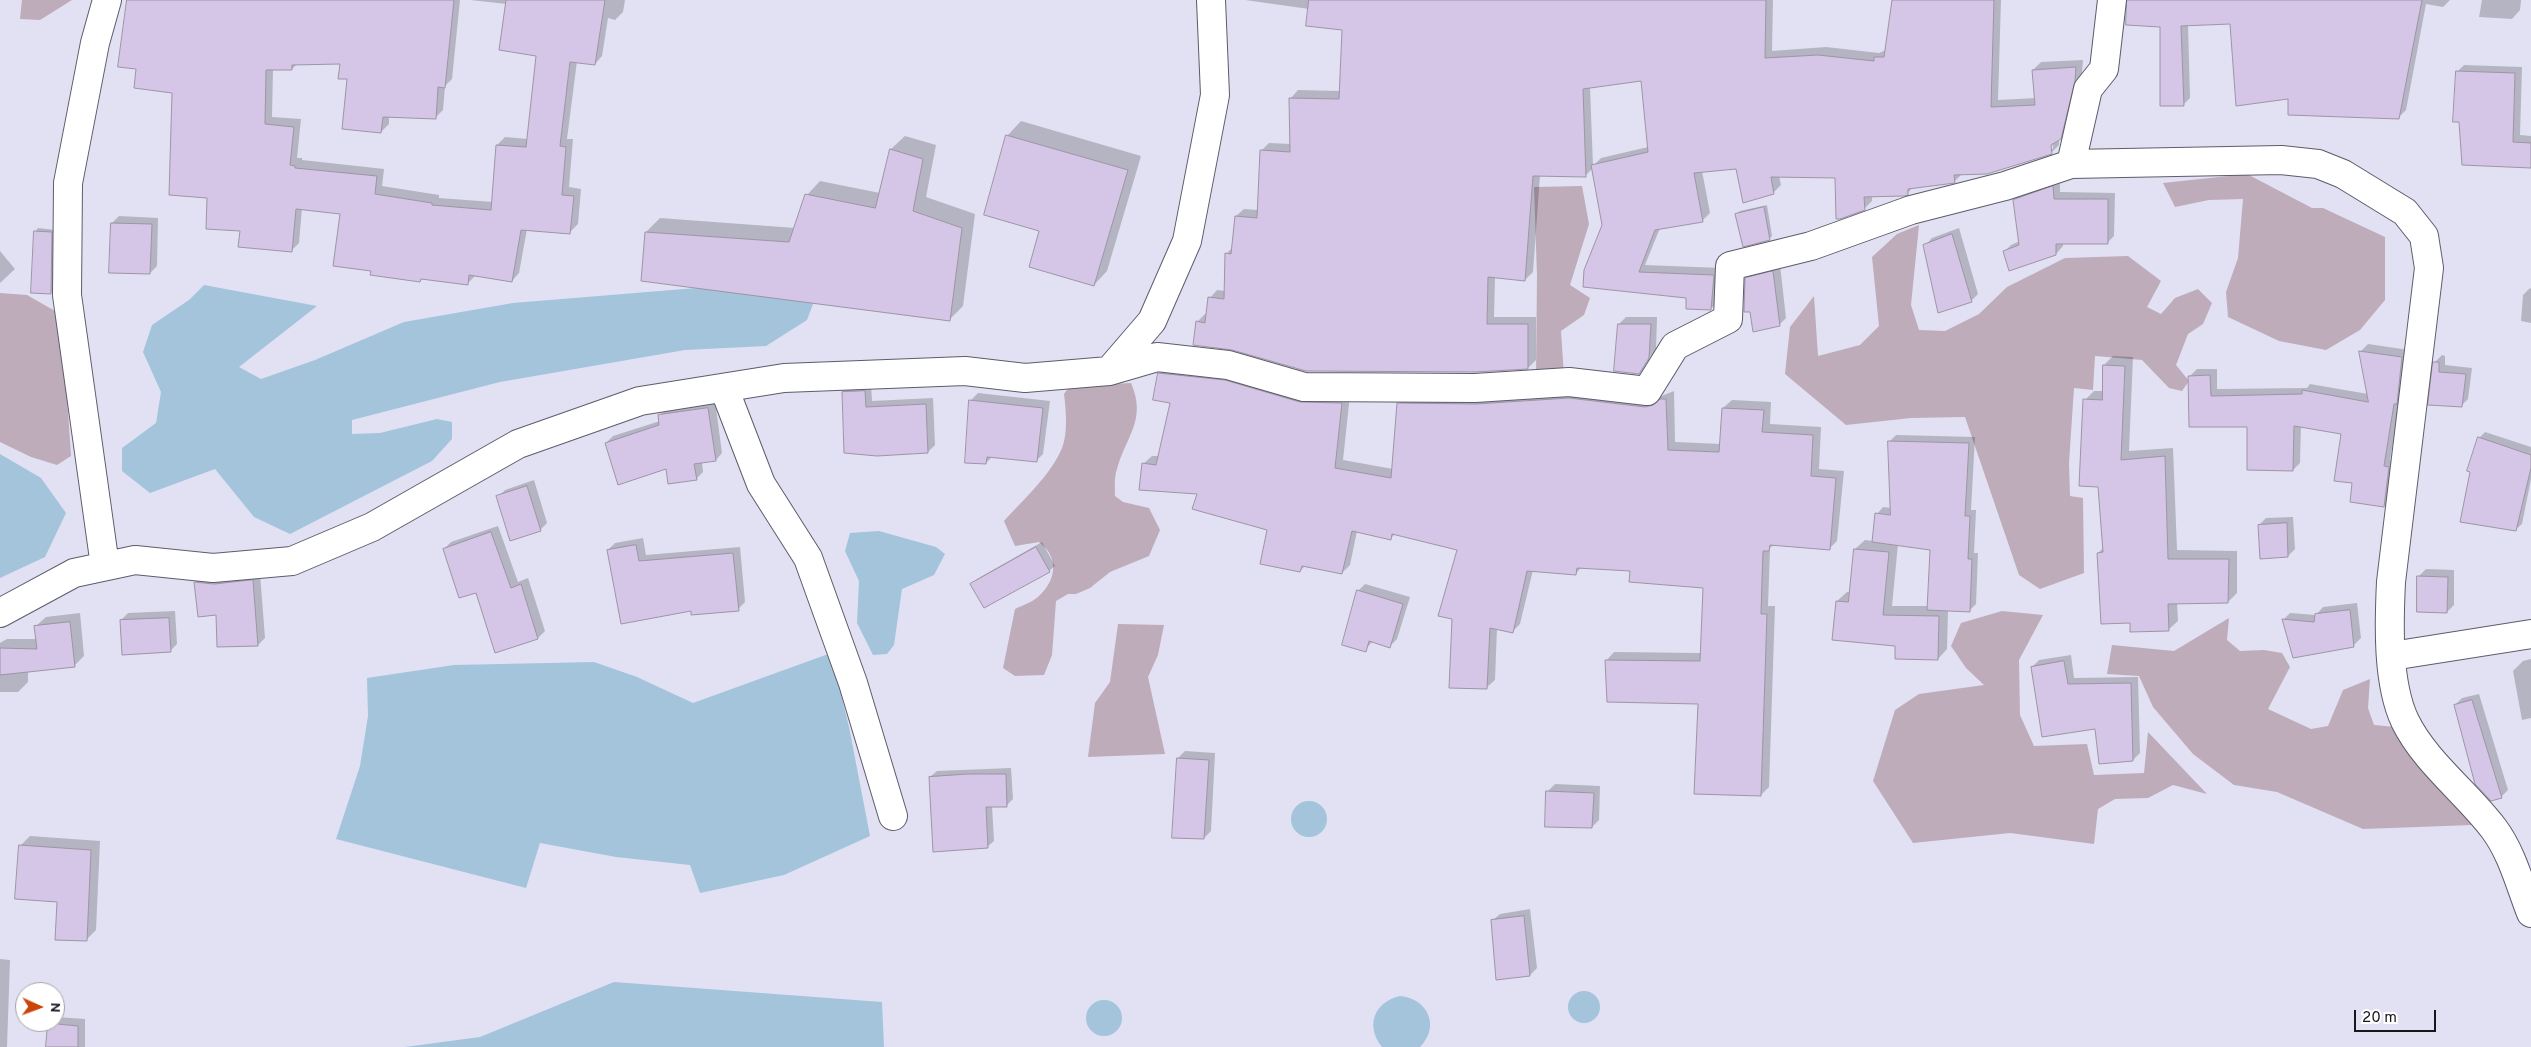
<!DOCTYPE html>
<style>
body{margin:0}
#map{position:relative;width:2531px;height:1047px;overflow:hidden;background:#e1e1f3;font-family:Overpass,sans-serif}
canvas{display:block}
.north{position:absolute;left:15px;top:982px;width:50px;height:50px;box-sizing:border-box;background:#fff;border:1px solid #a2a2a5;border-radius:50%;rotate:92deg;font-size:14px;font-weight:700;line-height:20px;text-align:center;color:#16161d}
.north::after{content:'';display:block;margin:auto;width:18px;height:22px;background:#cb4509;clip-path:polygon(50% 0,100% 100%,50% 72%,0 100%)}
.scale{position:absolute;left:2354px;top:1010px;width:82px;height:22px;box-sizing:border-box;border:2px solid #16161d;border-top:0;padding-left:6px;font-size:15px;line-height:18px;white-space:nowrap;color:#16161d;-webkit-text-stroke:4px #fff;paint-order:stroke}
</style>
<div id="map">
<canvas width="2531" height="1047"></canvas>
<div class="north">N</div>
<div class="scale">20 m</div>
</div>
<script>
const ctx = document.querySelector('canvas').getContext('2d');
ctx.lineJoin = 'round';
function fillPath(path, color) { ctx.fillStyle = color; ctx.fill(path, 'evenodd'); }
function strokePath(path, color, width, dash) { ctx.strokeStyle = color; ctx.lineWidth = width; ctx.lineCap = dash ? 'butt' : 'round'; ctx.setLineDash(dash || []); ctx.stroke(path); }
const green = new Path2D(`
 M 22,0 L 72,0 L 40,20 L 20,19 Z
 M 2247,174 L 2312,208 L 2323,208 L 2385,237 L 2385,300 L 2360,330 L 2326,350 L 2279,341 L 2228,317 L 2226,292 L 2238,258 L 2243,199 L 2209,200 L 2175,207 L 2163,183 Z
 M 1582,186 L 1589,224 L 1570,285 L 1590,298 L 1584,315 L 1561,331 L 1564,376 L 1536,376 L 1537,276 L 1534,187 Z
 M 1919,225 L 1911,305 L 1919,330 L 1945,331 L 1979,314 L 2007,287 L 2065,258 L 2128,256 L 2161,281 L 2147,307 L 2161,314 L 2175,298 L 2198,289 L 2212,303 L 2203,324 L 2188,334 L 2176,365 L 2189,381 L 2182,391 L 2169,388 L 2142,360 L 2095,356 L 2093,390 L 2074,388 L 2069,463 L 2070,496 L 2083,498 L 2084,573 L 2040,589 L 2019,575 L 1965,417 L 1911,418 L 1846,425 L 1785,374 L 1790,327 L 1814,296 L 1818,356 L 1860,345 L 1879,326 L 1872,257 L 1897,234 Z
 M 0,293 L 27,295 L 55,311 L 65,367 L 71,456 L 57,465 L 31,457 L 0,442 Z
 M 1131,383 C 1147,420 1126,436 1117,469 C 1114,477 1115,488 1115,496 L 1123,502 L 1149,508 L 1160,530 L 1149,556 L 1110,572 L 1090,588 L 1076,594 L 1068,594 L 1056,601 L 1052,655 L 1044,675 L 1015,676 L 1003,668 L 1015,609 C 1023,605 1033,602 1039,596 C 1057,579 1059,557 1039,542 L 1015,546 L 1004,521 C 1023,500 1051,475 1062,448 C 1068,433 1066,410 1064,394 L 1070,386 Z
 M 2002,611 L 2043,615 L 2019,660 L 2020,715 L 2034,746 L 2087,744 L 2094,775 L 2144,773 L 2148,732 L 2207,794 L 2173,785 L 2148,798 L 2115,799 L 2098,809 L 2094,844 L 2010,833 L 1913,843 L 1873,781 L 1895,710 L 1919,694 L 1984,685 L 1966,668 L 1951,646 L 1961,623 Z
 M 2229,618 L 2227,640 L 2240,651 L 2264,650 L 2282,653 L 2290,667 L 2268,709 L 2311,729 L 2328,726 L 2343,690 L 2370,679 L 2368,708 L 2374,725 L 2395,727 L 2472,825 L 2363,829 L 2277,792 L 2234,785 L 2193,754 L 2153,707 L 2139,676 L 2107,674 L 2112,645 L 2174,651 Z
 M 1118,624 L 1164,625 L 1158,655 L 1148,677 L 1165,754 L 1088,757 L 1095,703 L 1110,682 Z`);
const water = new Path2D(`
 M 794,280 L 816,296 L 807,320 L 766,346 L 685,350 L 500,382 L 352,420 L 352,434 L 380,433 L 437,419 L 452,422 L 452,439 L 432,461 L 290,534 L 254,517 L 215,469 L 150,493 L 122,471 L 122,448 L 156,423 L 161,392 L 143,352 L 152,325 L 189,300 L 204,285 L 317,306 L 239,367 L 261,379 L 315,360 L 404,322 L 513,303 Z
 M 0,454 L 41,478 L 66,513 L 45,557 L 0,578 Z
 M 879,531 L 936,547 L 945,554 L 934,575 L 902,589 L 894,645 L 887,654 L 873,655 L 857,623 L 859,581 L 845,551 L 850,533 Z
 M 831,653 L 849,727 L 870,836 L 784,875 L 700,893 L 690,865 L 616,857 L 540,843 L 526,888 L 336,839 L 360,766 L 368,716 L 367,678 L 454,665 L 594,662 L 637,677 L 693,703 Z
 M1291 819a18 18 0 1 1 36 0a18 18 0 1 1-36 0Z
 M 614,982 L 882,1002 L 884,1047 L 405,1047 L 480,1037 Z
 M1568 1007a16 16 0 1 1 32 0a16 16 0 1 1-32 0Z
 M 1400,996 C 1427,998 1441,1026 1420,1047 L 1382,1047 C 1365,1026 1374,1002 1400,996 Z
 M1086 1018a18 18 0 1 1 36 0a18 18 0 1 1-36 0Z`);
const shadow = new Path2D(`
 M 128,0 L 460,0 L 452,79 L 445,86 L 443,110 L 435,118 L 389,116 L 389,124 L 381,132 L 341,63 L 297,64 L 292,69 L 273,69 L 272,117 L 301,119 L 297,158 L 302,158 L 302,160 L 384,169 L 382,186 L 439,195 L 439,198 L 493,202 L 497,145 L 505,137 L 528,139 L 538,55 L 507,4 L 470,0 L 625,0 L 623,12 L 615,20 L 608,18 L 602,56 L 595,64 L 577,61 L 567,139 L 573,139 L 569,187 L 581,189 L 578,224 L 570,232 L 527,229 L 519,273 L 512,281 L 475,276 L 468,283 L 423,278 L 420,281 L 372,270 L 342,213 L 302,208 L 299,243 L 291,251 L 241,230 L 208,196 L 173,92 L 138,68 Z
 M 1245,0 L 1773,0 L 1772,51 L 1826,47 L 1879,53 L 1886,50 L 1893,0 L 2001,0 L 1998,100 L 2036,98 L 2033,70 L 2041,62 L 2083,60 L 2082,72 L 2068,130 L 2059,138 L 2059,145 L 2051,153 L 1962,174 L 1954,182 L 1913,187 L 1907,194 L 1872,195 L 1872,201 L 1864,209 L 1836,177 L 1779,176 L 1781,185 L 1773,193 L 1737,167 L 1702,171 L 1710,213 L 1702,221 L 1660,228 L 1645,265 L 1721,268 L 1718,301 L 1711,309 L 1687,297 L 1584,286 L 1603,225 L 1593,168 L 1585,176 L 1540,175 L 1533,272 L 1525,280 L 1495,277 L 1494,317 L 1536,317 L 1536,360 L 1528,368 L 1306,370 L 1197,322 L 1205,314 L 1207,314 L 1210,298 L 1217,290 L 1225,291 L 1227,253 L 1233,247 L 1236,216 L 1244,209 L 1258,210 L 1261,151 L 1269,143 L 1291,144 L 1291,98 L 1298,90 L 1340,91 L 1343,29 L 1309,9 ZM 1642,80 L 1648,147 L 1601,158 L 1593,166 L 1590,87 ZM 2050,138 L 2052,138 L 2053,149 L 2050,149 Z
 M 2128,0 L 2450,0 L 2443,7 L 2426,4 L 2406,110 L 2398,118 L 2290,97 L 2231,23 L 2188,24 L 2190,98 L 2183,105 L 2161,26 Z
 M 2482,0 L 2521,0 L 2520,10 L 2512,19 L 2479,17 Z
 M 2464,65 L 2522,67 L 2520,135 L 2531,136 L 2531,167 L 2457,72 Z
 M 1021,121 L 1141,156 L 1107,271 L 1094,285 L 1041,230 L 985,214 L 1008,135 Z
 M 905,136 L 936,145 L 926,197 L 975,214 L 963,306 L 949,320 L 646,232 L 660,218 L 795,228 L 807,195 L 820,181 L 880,193 L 891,149 Z
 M 2060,180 L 2060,192 L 2115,193 L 2114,236 L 2107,243 L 2063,243 L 2063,246 L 2056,254 L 2004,252 L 2011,245 L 2020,241 L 2014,200 L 2022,193 Z
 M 1767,205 L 1772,236 L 1769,239 L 1737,214 L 1740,211 Z
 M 119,216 L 158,218 L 157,266 L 150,273 L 112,223 Z
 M 38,228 L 55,230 L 54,289 L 51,292 L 35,232 Z
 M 1959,228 L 1978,294 L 1971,301 L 1925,246 L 1932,238 Z
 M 0,251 L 15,269 L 0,283 Z
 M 1780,265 L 1786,318 L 1779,325 L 1746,279 L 1754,272 Z
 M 2530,288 L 2531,289 L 2531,323 L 2521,321 L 2523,295 Z
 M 1626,317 L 1657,317 L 1656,349 L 1638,373 L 1619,324 Z
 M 2368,344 L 2409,350 L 2390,460 L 2396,460 L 2391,499 L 2384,506 L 2354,482 L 2343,433 L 2301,425 L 2300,463 L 2293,470 L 2248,426 L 2190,426 L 2190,376 L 2197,369 L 2217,369 L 2217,389 L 2307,388 L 2310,384 L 2368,394 L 2361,351 Z
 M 2442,355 L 2445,356 L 2445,365 L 2472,368 L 2468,399 L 2461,406 L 2430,404 L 2435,362 Z
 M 2113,356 L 2133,357 L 2129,451 L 2173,448 L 2177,550 L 2237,551 L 2237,593 L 2228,602 L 2177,602 L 2178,621 L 2168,630 L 2131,622 L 2098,553 L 2104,547 L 2099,486 L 2085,400 L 2094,391 L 2103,391 L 2104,365 Z
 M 1168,365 L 1350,395 L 1343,460 L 1393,469 L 1398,404 L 1407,395 L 1578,390 L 1654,399 L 1674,391 L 1675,442 L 1721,444 L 1723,408 L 1732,400 L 1771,402 L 1770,424 L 1821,427 L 1819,469 L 1844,471 L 1837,541 L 1829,549 L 1774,545 L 1770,548 L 1768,606 L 1775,606 L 1769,787 L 1761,795 L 1699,703 L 1606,661 L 1614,652 L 1701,653 L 1704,586 L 1631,570 L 1582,567 L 1575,574 L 1533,570 L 1520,624 L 1512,632 L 1497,628 L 1495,680 L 1486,688 L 1459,549 L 1396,533 L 1391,538 L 1357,531 L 1350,565 L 1342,573 L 1305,566 L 1300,571 L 1269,529 L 1143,464 L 1152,456 L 1159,456 L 1171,402 L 1160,373 Z
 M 871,385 L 872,401 L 933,398 L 935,445 L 928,452 L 843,393 L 850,386 Z
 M 978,393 L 1050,401 L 1043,454 L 1036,461 L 993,456 L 986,463 L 967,462 L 971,400 Z
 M 715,401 L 722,453 L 716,460 L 702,462 L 703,472 L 696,479 L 606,443 L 613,436 L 660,421 L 659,416 L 666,409 Z
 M 2485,432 L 2531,447 L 2531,479 L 2522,524 L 2515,530 L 2479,438 Z
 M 1896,435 L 1975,437 L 1971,510 L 1976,510 L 1974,553 L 1978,553 L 1976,604 L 1969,611 L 1948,610 L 1947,649 L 1938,659 L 1896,645 L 1837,601 L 1847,592 L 1851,592 L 1855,549 L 1865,540 L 1873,541 L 1877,514 L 1883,507 L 1891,508 L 1889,442 ZM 1898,544 L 1931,549 L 1928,606 L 1892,606 Z
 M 534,480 L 547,523 L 540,530 L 498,497 L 505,490 Z
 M 2293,517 L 2295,549 L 2288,556 L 2259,525 L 2266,518 Z
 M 498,526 L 518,582 L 528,578 L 545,631 L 538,638 L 496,651 L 477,591 L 444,549 L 451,542 Z
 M 643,538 L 646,555 L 740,547 L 745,602 L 738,609 L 692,609 L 608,550 L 615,543 Z
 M 1042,542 L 1055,566 L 1049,571 L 972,585 L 977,579 Z
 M 2426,569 L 2454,570 L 2454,605 L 2447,612 L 2419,576 Z
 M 260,574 L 265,638 L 258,645 L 217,613 L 196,582 L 202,575 Z
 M 1365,584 L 1410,597 L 1397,639 L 1390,646 L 1373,641 L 1365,650 L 1358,591 Z
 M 2357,603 L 2361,638 L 2353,646 L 2284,619 L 2290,613 L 2316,615 L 2323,607 Z
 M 175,611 L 177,644 L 170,651 L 121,620 L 128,613 Z
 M 80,613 L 84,656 L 74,666 L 28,671 L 28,682 L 18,692 L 0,692 L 0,643 L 7,639 L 37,639 L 36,626 L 46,617 Z
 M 2071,655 L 2074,678 L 2138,677 L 2140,753 L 2133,760 L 2032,667 L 2039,660 Z
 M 2531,659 L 2531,718 L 2522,720 L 2513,671 L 2523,661 Z
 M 2479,694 L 2508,790 L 2501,797 L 2455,705 L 2462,698 Z
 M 1185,751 L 1215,753 L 1211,831 L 1204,838 L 1178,758 Z
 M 1011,768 L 1013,799 L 1006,806 L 992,806 L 994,841 L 987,847 L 930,777 L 937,771 Z
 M 1555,784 L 1600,786 L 1599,820 L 1592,827 L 1548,791 Z
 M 30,836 L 100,841 L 96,930 L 86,940 L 20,846 Z
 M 1530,909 L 1537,968 L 1530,975 L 1492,921 L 1500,914 Z
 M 0,959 L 10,960 L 7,1047 L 0,1047 Z
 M 56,1017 L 85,1019 L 85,1047 L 48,1047 L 49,1024 L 55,1022 Z`);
const building = new Path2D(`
 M 127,0 L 454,0 L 445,88 L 438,87 L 436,119 L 383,117 L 381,133 L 342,129 L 347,79 L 338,79 L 340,64 L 292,65 L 292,70 L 266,70 L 265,124 L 294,127 L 290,165 L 295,166 L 295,168 L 377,176 L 375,194 L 432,203 L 432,205 L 491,210 L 496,145 L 526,147 L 536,56 L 499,50 L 506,0 L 605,0 L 595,65 L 570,62 L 560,146 L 566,147 L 562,195 L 574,196 L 570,234 L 521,230 L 512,282 L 469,275 L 468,285 L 421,279 L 420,282 L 370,275 L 371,271 L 333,266 L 340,214 L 296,209 L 292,252 L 238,247 L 240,231 L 206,229 L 207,198 L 169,195 L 172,93 L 134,88 L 136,69 L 118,67 Z
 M 1309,0 L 1766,0 L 1765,58 L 1818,55 L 1874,61 L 1874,57 L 1884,57 L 1892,0 L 1994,0 L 1991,107 L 2035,105 L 2032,70 L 2076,67 L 2075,81 L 2061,139 L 2051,145 L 2052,154 L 1987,174 L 1954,175 L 1955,183 L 1908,189 L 1908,195 L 1904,196 L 1864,197 L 1865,210 L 1840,219 L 1836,219 L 1835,178 L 1771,177 L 1774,194 L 1743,203 L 1736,169 L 1694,173 L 1703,222 L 1655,230 L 1639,272 L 1714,275 L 1711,310 L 1686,309 L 1686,298 L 1583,287 L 1584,270 L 1602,225 L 1591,165 L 1648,152 L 1641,81 L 1583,89 L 1586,177 L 1533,176 L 1525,281 L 1488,277 L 1487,324 L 1528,324 L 1528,369 L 1475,372 L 1306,371 L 1232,350 L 1193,345 L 1196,321 L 1205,323 L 1208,297 L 1224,299 L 1225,253 L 1231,254 L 1235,216 L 1257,218 L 1260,150 L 1290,152 L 1289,98 L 1339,99 L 1342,30 L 1306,26 Z
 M 2127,0 L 2422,0 L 2399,119 L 2288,115 L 2288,99 L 2236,106 L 2230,24 L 2181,26 L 2184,106 L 2160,106 L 2160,27 L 2126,25 Z
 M 2456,71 L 2515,73 L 2513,142 L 2531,143 L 2531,168 L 2462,165 L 2459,122 L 2453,122 Z
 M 1006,135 L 1128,170 L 1094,286 L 1029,267 L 1039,231 L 984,215 Z
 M 890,149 L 923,159 L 913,211 L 962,228 L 950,321 L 641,281 L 645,232 L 789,242 L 805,194 L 875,208 Z
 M 2053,186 L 2054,199 L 2108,199 L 2108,244 L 2056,244 L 2056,255 L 2009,271 L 2003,251 L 2019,245 L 2013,200 Z
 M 1764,207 L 1770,240 L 1743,247 L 1735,214 Z
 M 111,223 L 152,224 L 150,274 L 109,273 Z
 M 34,231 L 52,232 L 51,294 L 31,293 Z
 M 1952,234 L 1972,302 L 1938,313 L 1923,245 Z
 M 1773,271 L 1780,326 L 1753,332 L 1750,312 L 1744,312 L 1745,278 Z
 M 1618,324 L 1651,324 L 1649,358 L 1639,374 L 1614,371 Z
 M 2359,351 L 2402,357 L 2397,404 L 2394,404 L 2384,466 L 2389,467 L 2384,507 L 2350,502 L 2352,483 L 2334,481 L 2341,434 L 2294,426 L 2293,471 L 2247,470 L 2247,427 L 2189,427 L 2188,376 L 2210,375 L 2211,396 L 2302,394 L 2302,390 L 2368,402 Z
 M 2433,362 L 2439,362 L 2439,372 L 2466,374 L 2462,407 L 2428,405 Z
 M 2103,365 L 2125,366 L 2121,460 L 2165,456 L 2168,559 L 2229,559 L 2228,603 L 2168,604 L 2169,631 L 2130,632 L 2130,623 L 2101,624 L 2097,553 L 2103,552 L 2098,487 L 2079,486 L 2083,399 L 2102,400 Z
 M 1158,373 L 1225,380 L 1300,402 L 1342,403 L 1335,468 L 1391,478 L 1397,403 L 1476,404 L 1569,398 L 1645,407 L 1653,405 L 1660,399 L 1666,399 L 1668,450 L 1719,452 L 1722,408 L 1764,410 L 1762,432 L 1813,435 L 1811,476 L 1836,478 L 1830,550 L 1770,545 L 1769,551 L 1763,551 L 1761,614 L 1767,614 L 1761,796 L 1694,794 L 1698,704 L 1607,702 L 1605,660 L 1700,661 L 1703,588 L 1629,582 L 1630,571 L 1577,568 L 1576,575 L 1527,571 L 1513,633 L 1490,628 L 1487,689 L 1449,688 L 1452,619 L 1438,616 L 1457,550 L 1392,534 L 1391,540 L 1352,531 L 1342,574 L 1302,566 L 1300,572 L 1260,564 L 1267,530 L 1192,509 L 1197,494 L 1139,490 L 1142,463 L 1156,465 L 1170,403 L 1153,400 Z
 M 865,391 L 866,407 L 926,404 L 928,453 L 877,456 L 844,453 L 842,392 Z
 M 969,400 L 1043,408 L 1037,462 L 987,457 L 986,464 L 965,463 Z
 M 708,408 L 716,461 L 694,464 L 697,480 L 668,484 L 666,469 L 618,485 L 605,443 L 659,425 L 658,415 Z
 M 2478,437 L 2531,455 L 2531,468 L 2516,531 L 2460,522 L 2470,472 L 2467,471 Z
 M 1888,441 L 1969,443 L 1965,516 L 1970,516 L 1968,559 L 1972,559 L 1970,612 L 1927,610 L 1930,550 L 1872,542 L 1875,513 L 1890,515 Z
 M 527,486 L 541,531 L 510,541 L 496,496 Z
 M 2287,523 L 2288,557 L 2260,559 L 2258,525 Z
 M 491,532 L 511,588 L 521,584 L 538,639 L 495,653 L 476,593 L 459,598 L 443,549 Z
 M 636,545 L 639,561 L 733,553 L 739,611 L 691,615 L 691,611 L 621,624 L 607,550 Z
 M 1036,547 L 1050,572 L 984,608 L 970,584 Z
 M 1854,549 L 1889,552 L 1883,615 L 1939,616 L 1938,660 L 1895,659 L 1895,646 L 1832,640 L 1836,601 L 1848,602 Z
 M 2417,576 L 2448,577 L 2447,613 L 2417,612 Z
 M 253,580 L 258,646 L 217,647 L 216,615 L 198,617 L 194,582 L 214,584 Z
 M 1357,590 L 1403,604 L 1390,648 L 1369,641 L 1366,652 L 1342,645 Z
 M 2350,610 L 2354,647 L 2293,658 L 2282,619 L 2314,622 L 2315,614 Z
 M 169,618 L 171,652 L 122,655 L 120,620 Z
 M 70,622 L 75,667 L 0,675 L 0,648 L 37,649 L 34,626 Z
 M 2064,661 L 2068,684 L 2131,683 L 2133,761 L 2099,764 L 2095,729 L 2042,737 L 2031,667 Z
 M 2472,700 L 2502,798 L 2491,801 L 2475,784 L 2454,705 Z
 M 1177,758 L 1209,760 L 1204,839 L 1172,838 Z
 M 968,774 L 1006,774 L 1007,807 L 986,807 L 988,848 L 933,852 L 929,777 Z
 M 1546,791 L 1594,793 L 1592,828 L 1545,827 Z
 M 19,845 L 91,850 L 87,941 L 55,940 L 57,902 L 15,899 Z
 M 1524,916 L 1530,976 L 1496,980 L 1491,920 Z
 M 48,1023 L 78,1026 L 78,1047 L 46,1047 Z`);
const minor = new Path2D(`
 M 2071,164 L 2281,160 L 2318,164 L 2343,174 L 2405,212 L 2424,236 L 2429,268 L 2391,582 C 2389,623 2387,683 2405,721 C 2425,762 2467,793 2494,829 C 2512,853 2520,885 2531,913
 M 1109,371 L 1157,357 L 1228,365 L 1304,387 L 1475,388 L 1569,382 L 1647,391 L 1675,346 L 1728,319 L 1730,266 L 1811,246 L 1911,210 L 2005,186 L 2071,164 L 2088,89 L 2104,69 L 2112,0
 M 724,388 L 761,484 L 808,558 L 853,683 L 893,816
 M 105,566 L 67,295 L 68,183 L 95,43 L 107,0
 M 0,613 L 74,573 L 135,560 L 213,568 L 292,561 L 372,527 L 518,444 L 640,401 L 784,378 L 965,371 L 1025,378 L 1109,371 L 1152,321 L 1187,241 L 1215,95 L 1211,0
 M 2392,656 L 2531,634`);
fillPath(green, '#beacbb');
fillPath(water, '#a3c4db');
fillPath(shadow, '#0003');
fillPath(building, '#d5c5e6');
strokePath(building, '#9d95a5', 1);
strokePath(minor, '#5c5c6b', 30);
strokePath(minor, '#fff', 28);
</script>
